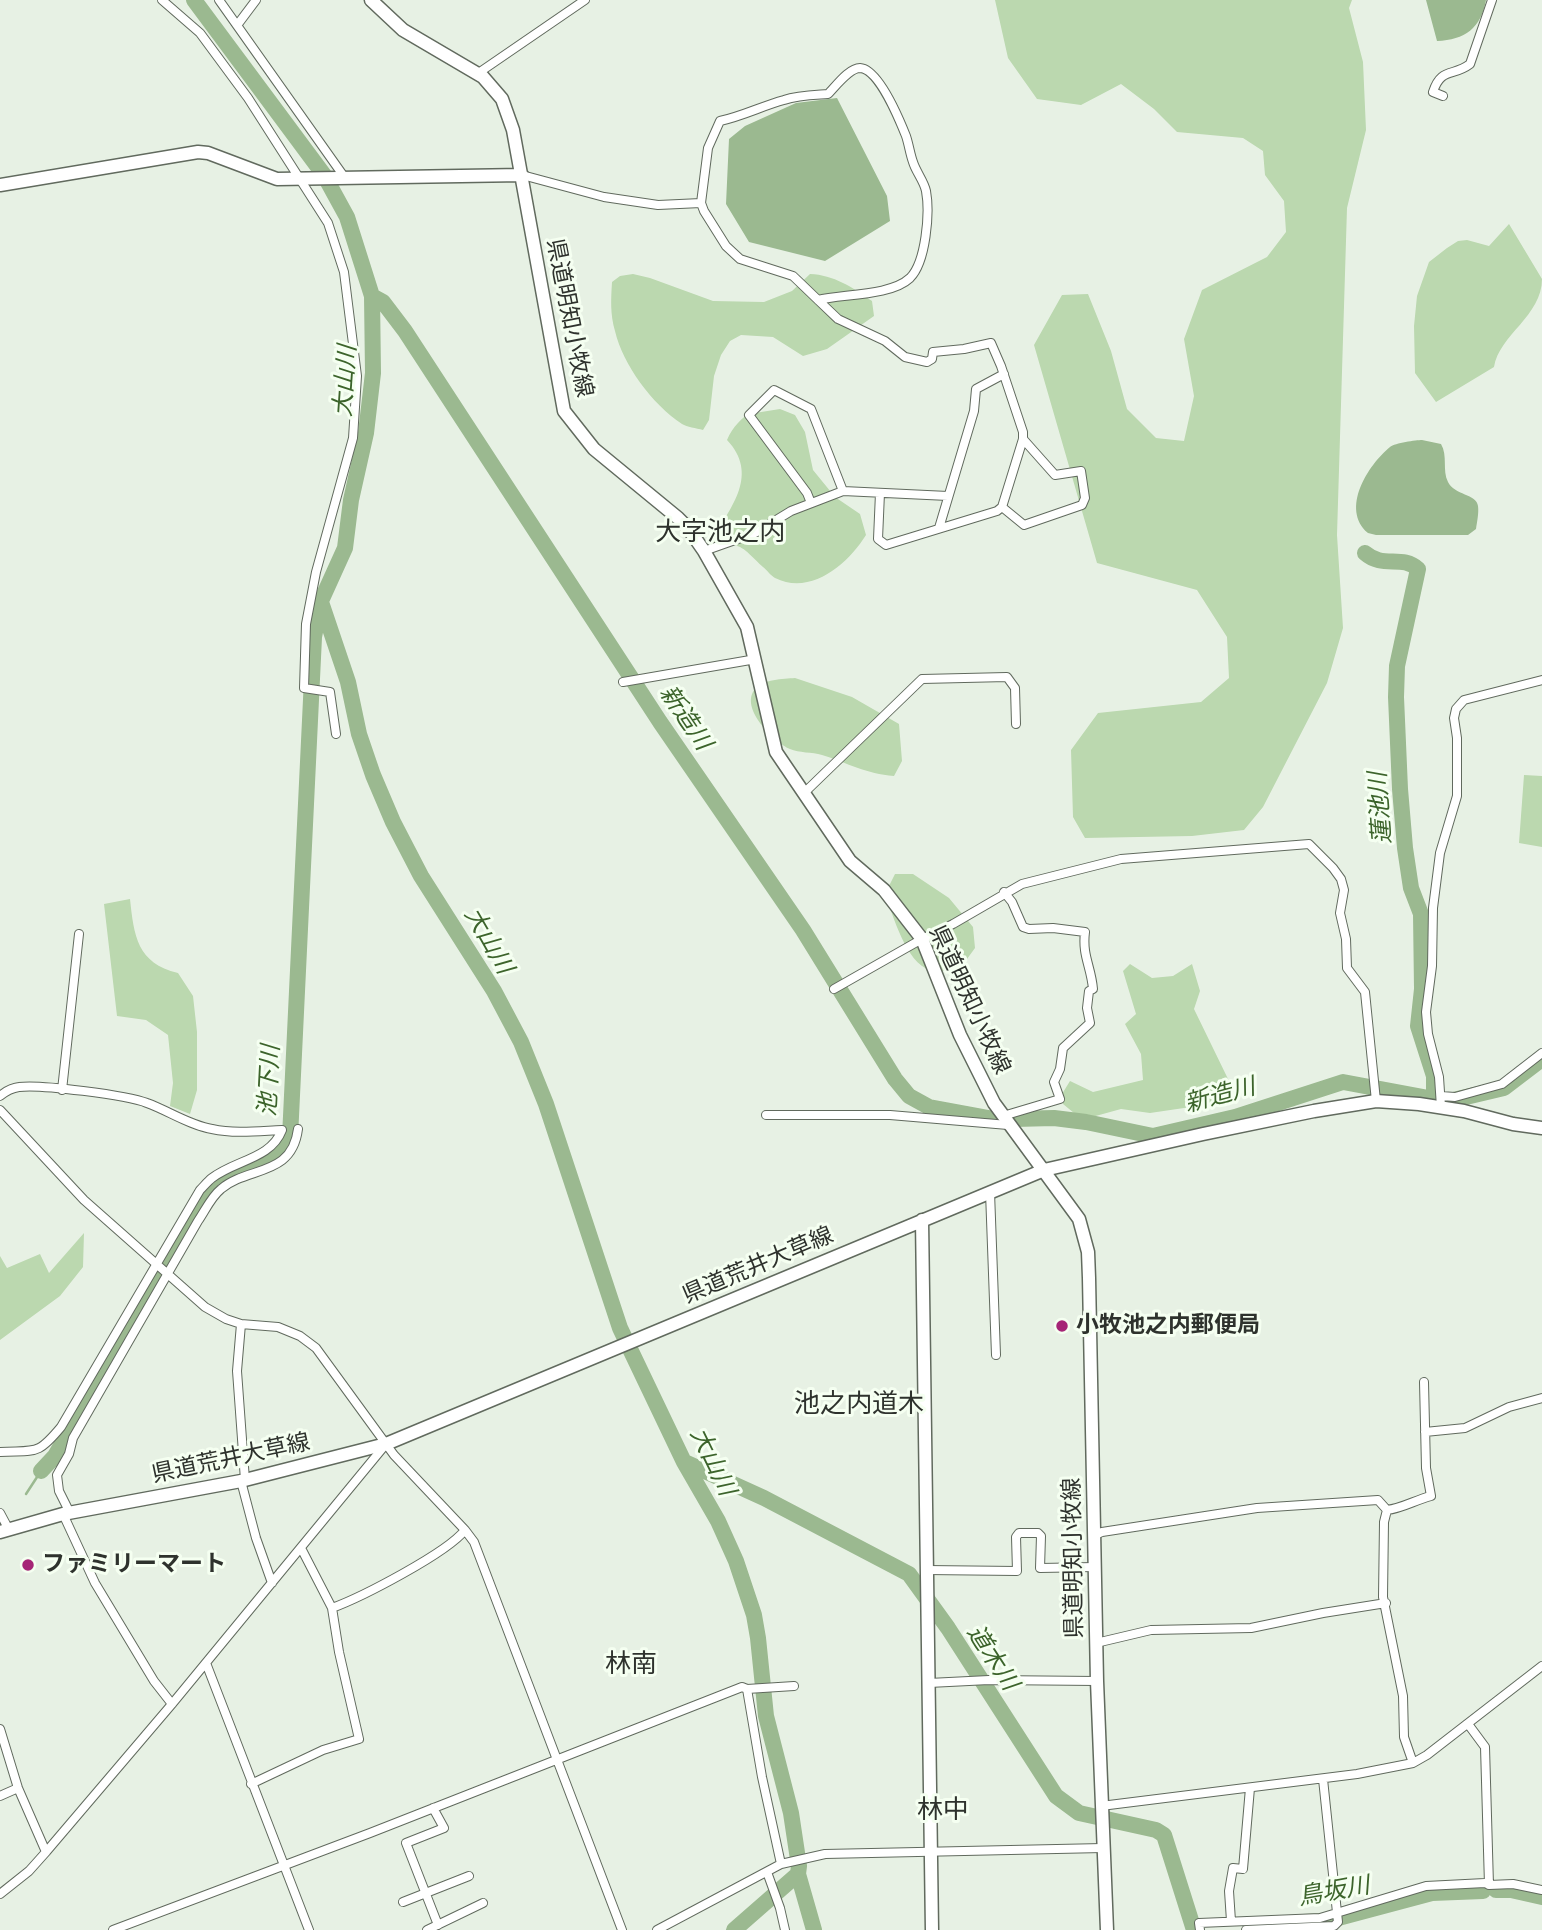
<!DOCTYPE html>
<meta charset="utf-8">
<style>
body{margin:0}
canvas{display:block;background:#e7f1e4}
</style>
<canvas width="1542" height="1930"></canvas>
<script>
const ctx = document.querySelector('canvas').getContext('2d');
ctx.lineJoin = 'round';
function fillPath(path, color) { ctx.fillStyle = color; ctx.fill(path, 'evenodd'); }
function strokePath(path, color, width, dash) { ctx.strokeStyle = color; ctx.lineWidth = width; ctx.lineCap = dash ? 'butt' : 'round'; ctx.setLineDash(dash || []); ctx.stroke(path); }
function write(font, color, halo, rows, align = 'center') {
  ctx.font = font + ' Arial,"Noto Sans JP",sans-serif'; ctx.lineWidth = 6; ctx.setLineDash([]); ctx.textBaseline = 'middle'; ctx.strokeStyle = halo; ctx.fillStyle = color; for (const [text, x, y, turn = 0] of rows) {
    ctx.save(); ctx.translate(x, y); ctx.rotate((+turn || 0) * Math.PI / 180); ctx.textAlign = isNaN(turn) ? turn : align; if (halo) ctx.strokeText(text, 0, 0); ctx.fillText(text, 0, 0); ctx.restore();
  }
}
const green = new Path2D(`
 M 995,0 L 1352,0 L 1349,8 L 1363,62 L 1366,130 L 1347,208 L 1337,535 L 1343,628 L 1327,683 L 1263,807 L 1244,830 L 1192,836 L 1085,838 L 1073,817 L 1071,750 L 1098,713 L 1201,702 L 1229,678 L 1227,637 L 1197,590 L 1097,563 L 1034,345 L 1062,295 L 1088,294 L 1111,351 L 1127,409 L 1156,438 L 1184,441 L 1194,396 L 1184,339 L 1202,290 L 1267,257 L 1286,232 L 1284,201 L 1265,175 L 1263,151 L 1243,138 L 1177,132 L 1154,109 L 1121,84 L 1081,105 L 1037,99 L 1008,58 Z
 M 1509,224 L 1542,279 C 1542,316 1499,335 1494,367 L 1436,402 L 1415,373 L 1414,326 L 1417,296 L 1429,262 L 1447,248 L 1458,241 L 1467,240 L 1489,246 Z
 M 633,274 L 650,278 L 713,301 L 764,302 L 792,291 L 810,274 C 834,275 852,287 872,301 L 874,316 L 827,349 L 803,356 L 773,337 L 741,335 L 730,341 L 721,355 L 714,376 L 709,420 L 703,430 C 696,428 687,427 682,424 C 652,404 623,365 615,331 C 610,314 611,299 612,282 L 620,276 Z
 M 780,409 L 795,415 L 805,432 L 813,470 L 835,497 L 860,514 L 866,535 C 848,564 811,596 775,578 C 771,576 767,570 763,567 C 741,547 744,543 712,545 L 712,538 C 732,507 759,474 727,440 C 733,426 741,419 753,410 L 755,413 Z
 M 795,678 L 852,697 L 899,724 L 902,761 L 894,776 C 866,774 848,763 822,755 C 812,752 799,753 790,749 C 774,742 739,708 755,689 C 763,679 783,679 795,678 Z
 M 1524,775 L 1542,776 L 1542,847 L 1519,843 Z
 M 895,874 L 913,874 L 949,898 L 973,927 L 975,948 L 959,970 C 950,970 939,972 930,970 C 906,963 893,915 885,894 Z
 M 130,899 C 134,936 137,963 178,973 L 193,996 L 197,1032 L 197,1090 L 190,1114 L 170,1106 L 173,1083 L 168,1035 L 146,1020 L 117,1016 L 104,904 Z
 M 1130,964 L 1152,978 L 1173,976 L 1192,964 L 1200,991 L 1194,1009 L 1229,1081 L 1218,1103 L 1150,1113 L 1121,1109 L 1092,1117 L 1074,1113 L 1063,1104 L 1062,1094 L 1070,1081 L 1093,1092 L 1143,1080 L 1141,1054 L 1125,1024 L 1136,1014 L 1123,971 Z
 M 84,1233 L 83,1267 L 60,1296 L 0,1340 L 0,1256 L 7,1268 L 40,1254 L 49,1273 Z`);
const water = new Path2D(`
 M 1426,0 L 1486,0 C 1481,28 1465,40 1437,41 Z
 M 837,98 L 887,196 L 890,221 L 825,261 L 749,242 L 726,204 L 729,139 L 745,126 L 796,103 Z
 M 1422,440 L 1441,444 C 1448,456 1442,470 1448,482 C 1454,495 1477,494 1478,506 C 1479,513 1477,522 1476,529 L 1468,535 L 1376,535 L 1368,533 C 1340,509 1368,465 1390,447 C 1395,443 1416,440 1422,440 Z`);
const stream = new Path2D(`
 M 26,1494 L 41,1471`);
const river = new Path2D(`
 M 372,296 L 383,302 L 405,331 L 660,722 L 803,930 L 895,1079 L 909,1096 L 929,1107 L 994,1119
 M 1365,553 C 1383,569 1402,554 1418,569 L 1397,666 L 1396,697 L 1400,789 L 1405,848 L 1411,888 L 1421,914 L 1422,989 L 1418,1026 L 1434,1076 L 1434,1099
 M 321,602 L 348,682 L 359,734 L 373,775 L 393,822 L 421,876 L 494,991 L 521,1042 L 546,1104 L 620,1328 L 684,1462 L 718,1521 L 736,1561 L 754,1615 L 758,1638 L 766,1716 L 791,1813 L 799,1866 L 798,1874 L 814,1930
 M 1449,1101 L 1504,1088 L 1542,1059
 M 1014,1119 L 1054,1118 L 1086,1122 L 1153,1136 L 1235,1117 L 1343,1082 L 1434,1099
 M 687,1463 L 764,1498 L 909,1574 L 948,1628 L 1056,1796 L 1079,1813 L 1156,1830 L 1164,1835 L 1194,1930
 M 41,1471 L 55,1456 L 206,1194 C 214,1186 222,1177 232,1171 C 253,1160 279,1160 290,1137 L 314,637 L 321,601 L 345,548 L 351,500 L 366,433 L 373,373 L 372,296 L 347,217 L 324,175 L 194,0
 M 1496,1890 L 1511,1890 L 1542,1897
 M 1303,1922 L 1327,1921 L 1432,1893 L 1483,1891
 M 734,1930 L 798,1874`);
const street = new Path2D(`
 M 162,0 L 200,33 L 248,98 L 328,223 L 344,272 L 357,376 L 353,438 L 316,572 L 306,624 L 304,688 L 330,692 L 336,734
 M 219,0 L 345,178
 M 238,24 L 256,0
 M 477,74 L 585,0
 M 1443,96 L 1433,92 C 1441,67 1453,77 1470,64 L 1492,0
 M 522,175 L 604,197 L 658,205 L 701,203
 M 818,300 C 842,294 891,296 910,278 C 926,262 930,213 926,191 C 924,181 916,172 913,162 C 910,154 909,145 906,136 C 900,121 879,69 860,68 C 849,68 836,86 828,94 C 813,95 798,95 784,100 C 762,106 743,116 720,121 L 708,148 L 701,203 L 704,211 L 726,246 L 740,259 L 793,276 L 818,300 L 838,319 L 885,341 L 905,357 L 927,362 L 932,359 L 933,352 L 964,349 L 991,343 L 1001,366 L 1023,432 L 1023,439 L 1002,507 L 997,511 L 886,545 L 878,539 L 880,493
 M 811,503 L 807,493 L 749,415 L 774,390 L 811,409 L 843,491
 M 1002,507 L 1024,525 L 1082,505 L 1085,498 L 1081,471 L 1055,475 L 1023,439
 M 939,528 L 974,411 L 976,389 L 1004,374
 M 704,551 L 755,533 L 791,511 L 843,491 L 948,496
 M 623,682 L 756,659
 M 804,793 L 922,679 L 1007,677 L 1015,688 L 1016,724
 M 834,989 L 922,939 L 953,924 L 1022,884 L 1121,859 L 1309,844 L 1333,868 L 1341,879 L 1344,890 L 1340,913 L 1346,939 L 1347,968 L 1365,992 L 1376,1101
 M 62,1090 L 79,934
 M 0,1096 C 6,1091 11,1088 19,1087 C 39,1084 127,1095 147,1103 C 169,1111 189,1125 212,1129 C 235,1134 259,1131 282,1130 C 271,1159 235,1160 212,1178 C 208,1181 204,1186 200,1190 L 61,1427 C 37,1456 36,1450 0,1452
 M 1441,1096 L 1455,1097 L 1502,1084 L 1542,1053
 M 1441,1107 L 1439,1077 L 1428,1034 L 1426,1012 L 1432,966 L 1433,908 L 1440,853 L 1457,796 L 1457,738 L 1454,718 L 1456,709 L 1464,700 L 1542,680
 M 0,1110 L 84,1200 L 205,1307 L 226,1319 L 241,1324 L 278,1327 L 300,1336 L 316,1348 L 394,1455 L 465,1530 L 474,1542 L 622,1930
 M 766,1115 L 890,1115 L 1008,1125
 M 1003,1116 L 1060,1099 L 1054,1082 L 1060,1069 L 1063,1048 L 1090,1023 L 1087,1008 L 1089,991 L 1093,989 C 1091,966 1082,956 1085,932 L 1053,928 L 1029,929 L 1023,927 L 1012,902 L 1004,892
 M 990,1192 L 996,1355
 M 241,1324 L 237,1371 L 245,1480
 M 1425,1432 L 1465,1428 L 1509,1407 L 1542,1398
 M 241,1481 L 256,1538 L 272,1583
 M 1387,1510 L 1384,1522 L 1383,1597 L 1403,1696 L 1404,1737 L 1413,1763
 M 1387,1510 C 1403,1508 1415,1500 1431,1496 L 1426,1468 L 1424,1382
 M 0,1513 L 8,1528
 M 70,1513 L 59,1491 L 57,1475 L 69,1454 L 73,1438 L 198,1221 C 205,1211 211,1197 221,1189 C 248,1166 292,1177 298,1129
 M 63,1514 L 95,1583 L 154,1681 L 172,1704
 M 1095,1535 L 1102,1532 L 1257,1508 L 1378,1500 L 1387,1510
 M 301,1548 L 332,1608 C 362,1597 447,1553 465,1530
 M 926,1570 L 1017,1571 L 1016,1537 L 1019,1533 L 1038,1533 L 1041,1536 L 1040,1568 L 1095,1567
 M 1096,1643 L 1151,1630 L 1251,1628 L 1323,1613 L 1386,1603
 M 206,1663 L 309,1930
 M 929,1683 L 989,1680 L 1097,1681
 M 747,1689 L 762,1777 L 781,1864
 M 1468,1724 L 1485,1747 L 1489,1885
 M 0,1729 L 18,1788 L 46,1852
 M 251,1784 L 323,1750 L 359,1739 L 339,1652 L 332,1608
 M 0,1796 L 18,1788
 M 1101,1806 L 1357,1774 L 1413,1763 L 1427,1755 L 1542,1666
 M 433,1808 L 444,1828 L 406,1843 L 438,1925
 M 767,1872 L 780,1908 L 785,1930
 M 0,1894 L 29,1871 L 46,1852 L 172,1704 L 386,1444
 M 403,1902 L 469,1876
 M 1231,1921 L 1229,1891 L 1233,1868 L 1243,1869 L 1250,1788
 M 113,1930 L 370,1833 L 742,1687 L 747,1689 L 794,1686
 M 427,1930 L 483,1903
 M 657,1930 L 781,1864 L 825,1854 L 1103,1848
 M 1200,1930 L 1199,1923 L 1320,1918 L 1426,1886 L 1485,1883 L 1489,1885 L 1513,1884 L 1542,1890
 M 1246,1930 L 1334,1926 L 1338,1922 L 1323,1779`);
const secondary = new Path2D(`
 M 371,0 L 403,30 L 483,77 L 502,99 L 513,130 L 564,411 L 594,449 L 678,518 L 688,528 L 704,551 L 747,627 L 776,752 L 850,861 L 884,890 L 922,939 L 960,1035 L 994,1103 L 1079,1219 L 1088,1252 L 1089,1278 L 1097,1681 L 1107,1930
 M 0,185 L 198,152 L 208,153 L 277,179 L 522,175
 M 922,1220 L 932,1930
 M 0,1532 L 63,1514 L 241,1481 L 386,1444 L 1044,1170 L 1203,1134 L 1314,1111 L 1376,1101 L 1419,1104 L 1464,1111 L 1513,1124 L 1542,1128`);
const markers = [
 [1062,1326,7,"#a52576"],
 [28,1565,7,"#a52576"]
];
const streetNames = [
 ["県道明知小牧線",569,318,79],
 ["県道明知小牧線",969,1000,65],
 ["県道荒井大草線",758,1266,-23],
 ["県道荒井大草線",231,1459,-12],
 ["県道明知小牧線",1074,1558,-91]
];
const poiNames = [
 ["小牧池之内郵便局",1076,1326],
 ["ファミリーマート",42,1565]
];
const waterNames = [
 ["大山川",346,381,-86],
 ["新造川",685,718,56],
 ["蓮池川",1381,808,-94],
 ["大山川",488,941,60],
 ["池下川",270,1081,-87],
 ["新造川",1220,1096,-15],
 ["大山川",712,1462,64],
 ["道木川",992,1658,57],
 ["鳥坂川",1334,1892,-10]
];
const quarterNames = [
 ["大字池之内",720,533],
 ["池之内道木",859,1405],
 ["林南",631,1665],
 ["林中",943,1811]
];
fillPath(green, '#bbd8af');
fillPath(water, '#9bb990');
strokePath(stream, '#9bb990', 2.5);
strokePath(river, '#9bb990', 16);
strokePath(street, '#616a5e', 10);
strokePath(secondary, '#616a5e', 15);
strokePath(street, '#fff', 8);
strokePath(secondary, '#fff', 12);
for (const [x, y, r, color] of markers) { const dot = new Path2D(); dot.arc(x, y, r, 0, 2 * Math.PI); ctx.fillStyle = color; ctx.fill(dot); strokePath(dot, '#f5fff1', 2.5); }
write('23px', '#2e322d', '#f5fff1', streetNames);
write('bold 23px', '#2e322d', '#f5fff1', poiNames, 'left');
write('italic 24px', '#3c642b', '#f5fff1', waterNames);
write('26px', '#2e322d', '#f5fff1', quarterNames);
</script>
